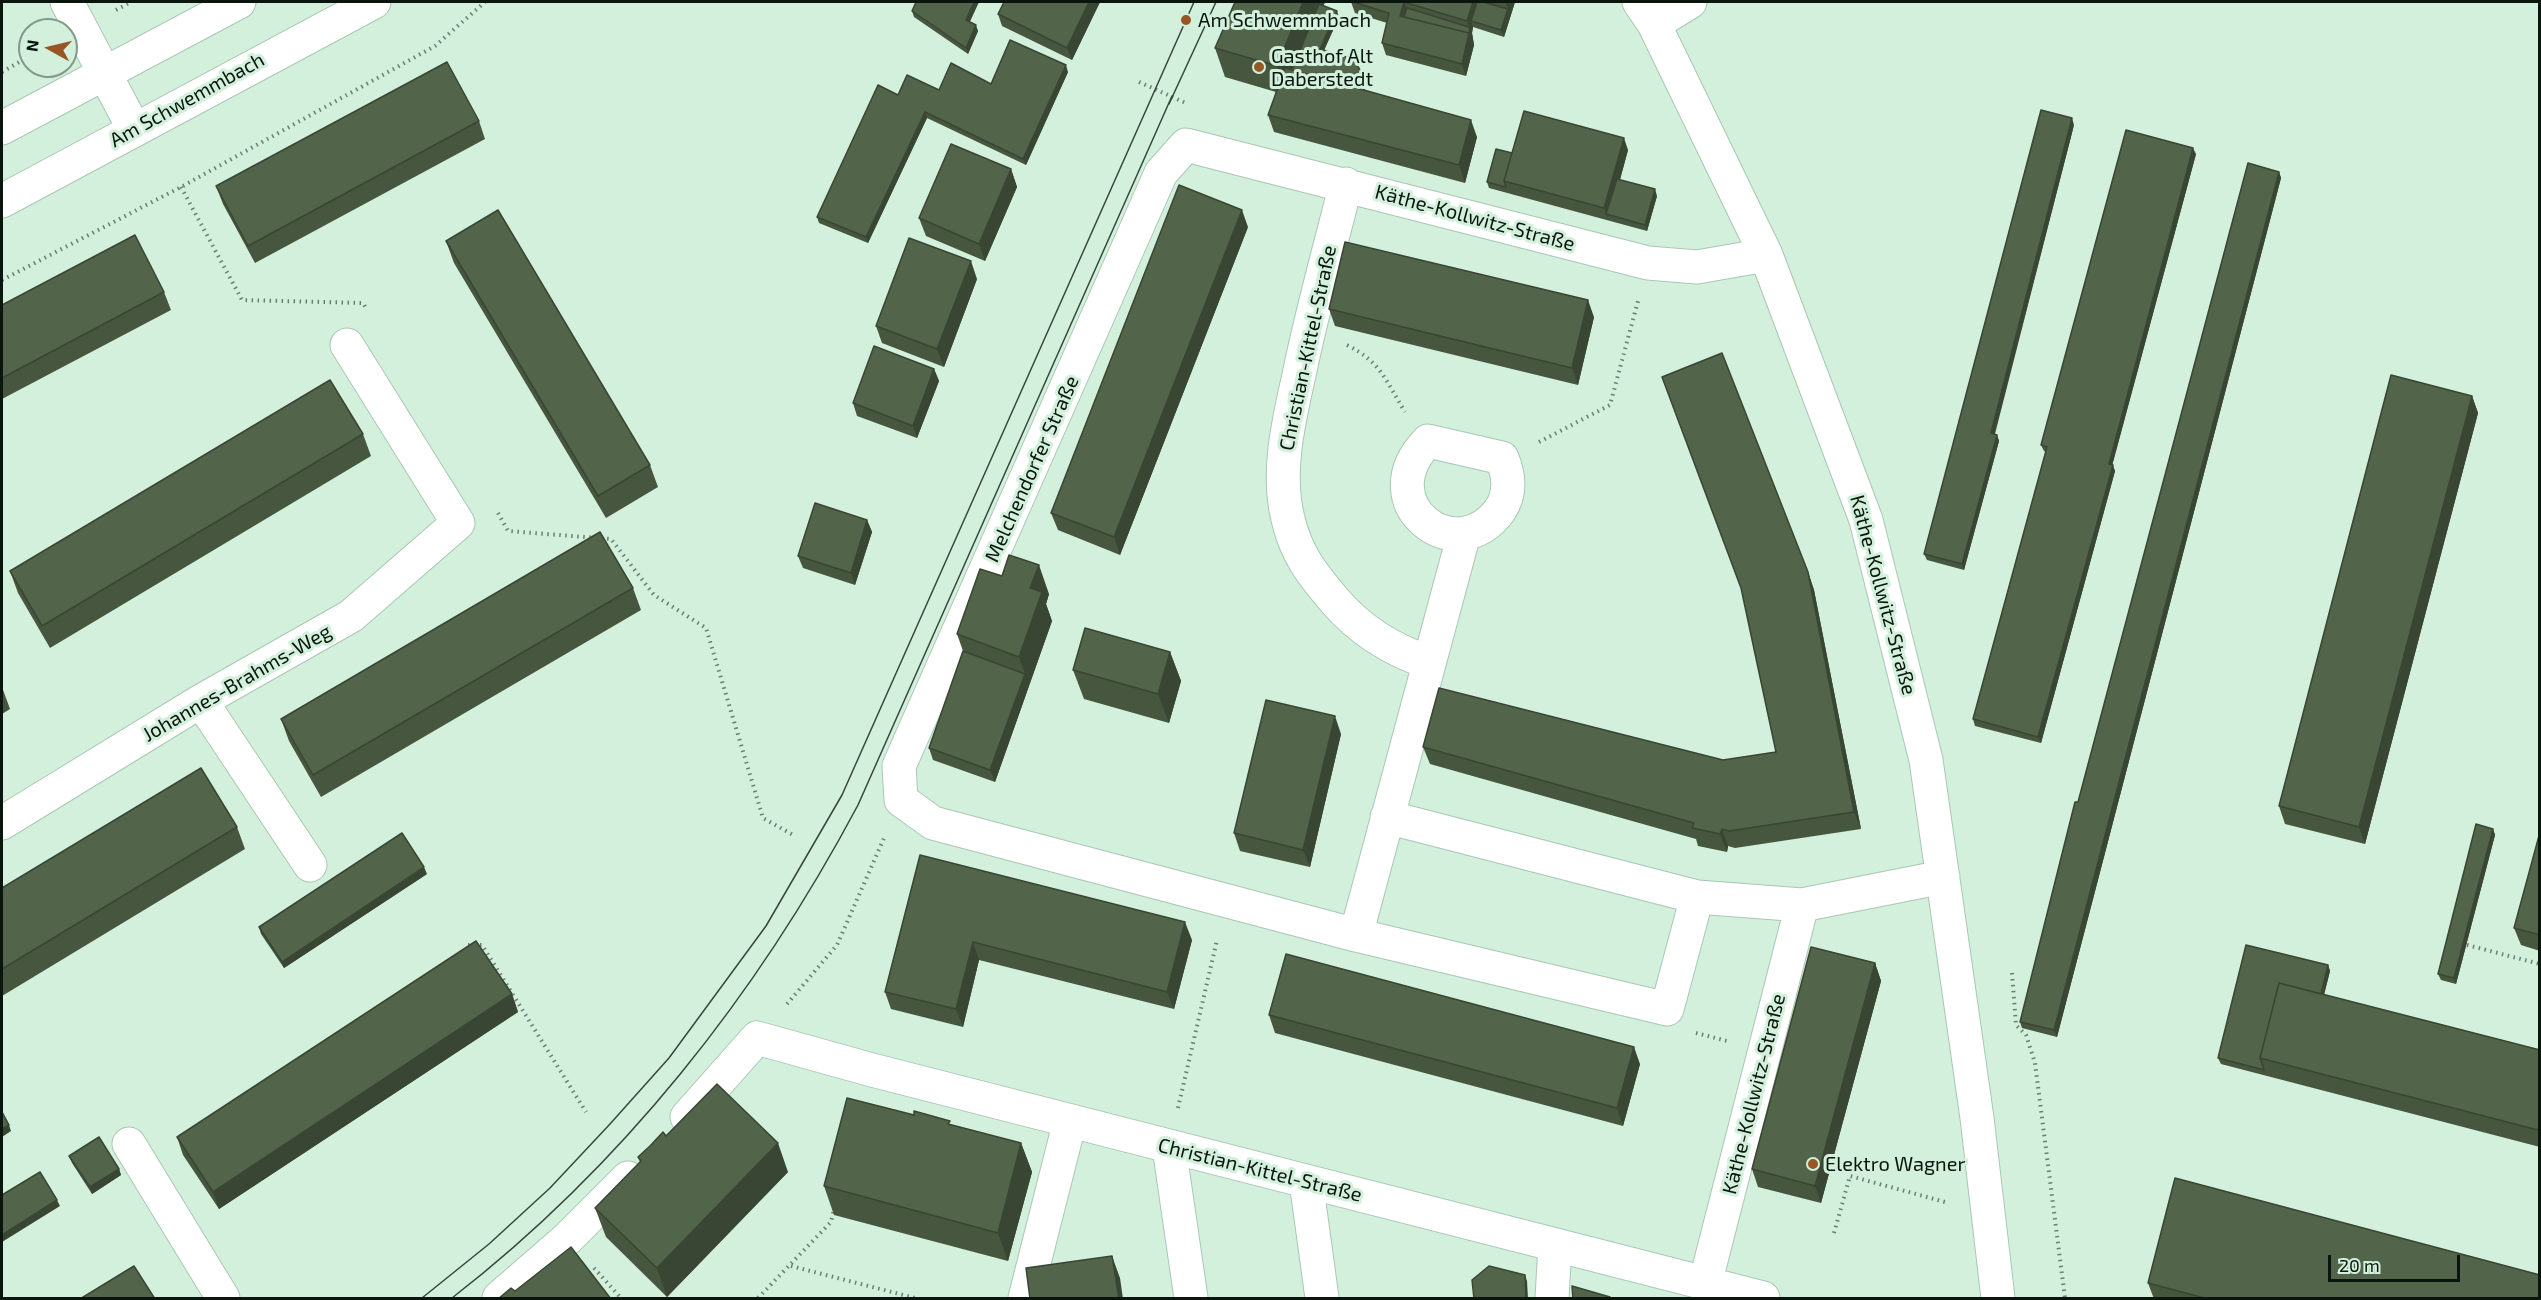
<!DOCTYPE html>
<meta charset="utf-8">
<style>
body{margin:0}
#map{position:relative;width:2541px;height:1300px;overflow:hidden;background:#d2f0db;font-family:"Exo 2",sans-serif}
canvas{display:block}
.frame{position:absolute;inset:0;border:3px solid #0a150e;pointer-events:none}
.north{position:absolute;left:18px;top:18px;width:60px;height:60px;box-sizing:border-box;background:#d2f0db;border:2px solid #829889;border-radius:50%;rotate:278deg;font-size:16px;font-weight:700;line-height:24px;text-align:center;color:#0a150e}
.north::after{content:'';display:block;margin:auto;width:21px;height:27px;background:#985624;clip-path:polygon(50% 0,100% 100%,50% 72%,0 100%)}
.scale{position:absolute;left:2328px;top:1255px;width:132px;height:27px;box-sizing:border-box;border:3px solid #0a150e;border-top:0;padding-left:8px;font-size:18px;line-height:21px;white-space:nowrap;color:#0a150e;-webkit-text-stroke:4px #d2f0db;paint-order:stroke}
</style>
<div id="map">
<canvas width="2541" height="1300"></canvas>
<div class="frame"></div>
<div class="north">N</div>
<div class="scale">20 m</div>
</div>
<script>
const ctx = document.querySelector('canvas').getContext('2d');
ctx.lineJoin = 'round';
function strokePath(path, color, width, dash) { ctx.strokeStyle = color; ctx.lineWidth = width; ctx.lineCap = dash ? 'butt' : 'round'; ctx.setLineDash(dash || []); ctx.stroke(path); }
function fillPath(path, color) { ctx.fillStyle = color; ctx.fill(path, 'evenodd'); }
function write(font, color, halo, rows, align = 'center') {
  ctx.font = font + ' "Exo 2",sans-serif'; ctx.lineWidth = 6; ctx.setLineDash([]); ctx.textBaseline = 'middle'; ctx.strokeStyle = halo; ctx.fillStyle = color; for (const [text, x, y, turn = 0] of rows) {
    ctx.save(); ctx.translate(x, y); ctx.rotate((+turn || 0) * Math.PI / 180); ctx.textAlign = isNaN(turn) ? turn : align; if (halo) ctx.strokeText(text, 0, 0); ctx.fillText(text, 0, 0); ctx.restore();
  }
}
const path = new Path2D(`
 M 116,10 L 131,2
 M 2,72 L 30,56
 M 1139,82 L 1188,104
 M 181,187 L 242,300 L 363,303 L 367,310
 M 2,280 L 181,187 L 435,46 L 485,2
 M 1347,345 C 1381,362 1386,381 1405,412
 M 1539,442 L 1610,405 L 1638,301
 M 498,513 L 508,531 L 611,539 L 654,595 L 706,628 L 763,818 L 793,835
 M 468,945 L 482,945 L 586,1112
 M 2467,945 L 2540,964
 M 2012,973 L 2016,1025 L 2026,1035 L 2035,1063 L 2065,1298
 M 787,1004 L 837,945 L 885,836
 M 1696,1033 L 1727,1041
 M 1178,1108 L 1217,940
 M 1834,1233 L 1850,1176 L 1945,1202
 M 791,1266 L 915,1298
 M 594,1268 L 621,1298
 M 758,1298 L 831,1222 L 834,1209`);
const minor = new Path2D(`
 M 67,2 L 134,129
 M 1639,2 L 1654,24 L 1766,255 L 1866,520 L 1926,760 L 1977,1118 L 1998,1298
 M 1654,24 L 1690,2
 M 1346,184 C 1330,248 1312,311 1299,375 C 1289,420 1276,472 1288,519 C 1296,554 1312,574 1335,601 C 1360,630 1392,650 1428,662
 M 1428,441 L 1502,458 C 1509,475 1511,494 1500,510 C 1456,571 1367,503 1428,441 Z
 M 201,701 L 310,865
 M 1387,817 L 1697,897 L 1802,905 L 1943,877
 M 2,823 L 201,701 L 351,616 L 458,523 L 347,345
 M 1697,897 L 1667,1009 L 1356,935 L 933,823 L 901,800 L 899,766 L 1161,173 L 1186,145 L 1648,263 L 1697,267 L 1766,255
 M 1356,935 L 1464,534
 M 687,1117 L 757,1038 L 872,1070 L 1763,1298
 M 129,1144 L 223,1298
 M 1169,1147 L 1191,1298
 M 1306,1181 L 1322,1298
 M 1705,1284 L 1802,905
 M 499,1298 L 568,1238 L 628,1178
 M 1025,1298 L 1070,1121
 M 1552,1298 L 1555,1245`);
const major = new Path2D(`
 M 2,128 L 239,2
 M 2,201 L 374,2`);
const tram = new Path2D(`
 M 1169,104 L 1216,2
 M 422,1298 L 489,1244 L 550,1188 L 610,1124 L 669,1058 L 766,926 L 842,795 L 1194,2
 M 452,1298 C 622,1166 757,995 858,805 L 1172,96`);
const wall = new Path2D(`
 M 1100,2 L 1072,60 L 1002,26 L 998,14 Z
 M 1325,2 L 1323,6 L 1339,17 L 1324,50 L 1364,76 L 1367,82 L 1364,90 L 1477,137 L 1465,183 L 1274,132 L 1268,115 L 1276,92 L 1225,77 L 1215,48 Z
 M 1351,2 L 1515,2 L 1504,37 L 1473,27 L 1472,33 L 1474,45 L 1466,76 L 1386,55 L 1382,43 L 1387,23 L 1355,13 Z
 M 912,11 L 970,22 L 978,31 L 968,54 L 914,17 Z
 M 1068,72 L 1026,165 L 927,118 L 868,243 L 819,223 L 817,217 L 898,95 L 991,84 Z
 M 479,121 L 485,139 L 255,263 L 223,204 L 216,186 Z
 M 2074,125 L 1995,434 L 1997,435 L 1999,441 L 1964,570 L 1927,560 L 1924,554 Z
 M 1628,150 L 1620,180 L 1657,196 L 1647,231 L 1489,188 L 1487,182 L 1512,153 Z
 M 2196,154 L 2112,465 L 2115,471 L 2041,743 L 1975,726 L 1973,719 L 2046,452 L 2044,451 L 2041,445 Z
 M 1011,169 L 1017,187 L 985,261 L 926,236 L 919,218 Z
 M 2279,172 L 2281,178 L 2057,1037 L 2022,1028 L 2020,1022 L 2078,802 Z
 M 1248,227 L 1120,555 L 1058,530 L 1051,513 Z
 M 446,241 L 650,465 L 658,487 L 606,518 L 454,263 Z
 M 977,279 L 944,367 L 882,343 L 876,326 Z
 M 164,292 L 171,310 L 2,399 L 2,305 Z
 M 1329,309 L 1594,317 L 1578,385 L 1335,326 Z
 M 934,369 L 939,381 L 917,438 L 857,416 L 853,403 Z
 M 2472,396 L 2478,413 L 2365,844 L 2285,824 L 2279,806 Z
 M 363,434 L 371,456 L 50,648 L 18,593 L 10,571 Z
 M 867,520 L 872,532 L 855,585 L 803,568 L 798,556 Z
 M 1808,572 L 1814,590 L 1861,829 L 1735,848 L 1728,846 L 1727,852 L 1698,846 L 1696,839 L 1430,764 L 1423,747 L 1723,760 L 1776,752 Z
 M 633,588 L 641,610 L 321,797 L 289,741 L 281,719 Z
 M 1049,594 L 1046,604 L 1052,621 L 995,782 L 933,760 L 929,748 L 963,651 L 957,634 Z
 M 1170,652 L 1181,681 L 1169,723 L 1084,699 L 1073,670 Z
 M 2,687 L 10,709 L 2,714 Z
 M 1341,734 L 1310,867 L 1240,851 L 1234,833 Z
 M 237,827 L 245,849 L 2,996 L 2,888 Z
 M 2493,829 L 2495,835 L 2456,984 L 2441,980 L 2438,974 Z
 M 2540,832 L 2540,951 L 2521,945 L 2514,928 Z
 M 920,855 L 1192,940 L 1174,1009 L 979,960 L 963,1027 L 891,1009 L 885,992 Z
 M 427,874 L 284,968 L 261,934 L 259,927 Z
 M 1875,963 L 1881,981 L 1821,1203 L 1758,1187 L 1752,1169 Z
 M 2328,965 L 2330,971 L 2324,995 L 2540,1050 L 2540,1147 L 2221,1064 L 2218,1058 Z
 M 512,994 L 518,1012 L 219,1209 L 183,1155 L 177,1137 Z
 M 1269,1015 L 1640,1064 L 1623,1126 L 1275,1033 Z
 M 951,1125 L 1021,1143 L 1032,1172 L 1008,1261 L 834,1215 L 824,1186 Z
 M 666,1136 L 788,1172 L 667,1297 L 606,1237 L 595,1208 L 640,1162 L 638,1157 Z
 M 69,1156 L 119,1169 L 121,1175 L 92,1194 L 72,1163 Z
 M 2148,1283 L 2540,1299 L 2154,1299 Z`);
const shadedWall = new Path2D(`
 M 974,2 L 979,2 L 968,26 L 966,20 Z
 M 1089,2 L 1100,2 L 1072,60 L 1067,48 Z
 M 1303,2 L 1325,2 L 1287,95 L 1277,66 Z
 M 1404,2 L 1409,14 L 1406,23 L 1400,16 Z
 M 1473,2 L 1478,2 L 1471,21 L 1473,27 L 1472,33 L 1474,45 L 1466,76 L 1462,64 L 1469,27 L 1467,21 Z
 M 1507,2 L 1515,2 L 1504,37 L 1501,30 L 1508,9 L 1506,3 Z
 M 1337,11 L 1339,17 L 1322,55 L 1320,49 Z
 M 976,25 L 978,31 L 968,54 L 966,48 Z
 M 1066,65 L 1068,72 L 1026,165 L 1023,159 Z
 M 1364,76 L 1367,82 L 1360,105 L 1357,99 Z
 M 925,112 L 927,118 L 868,243 L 866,237 Z
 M 2072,118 L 2074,125 L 1993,439 L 1991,433 Z
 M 1471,120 L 1477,137 L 1465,183 L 1459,165 Z
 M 1624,138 L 1628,150 L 1610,215 L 1606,214 L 1609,220 L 1604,208 Z
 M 2193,148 L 2196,154 L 2111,470 L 2109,464 Z
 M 1011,169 L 1017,187 L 985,261 L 979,244 Z
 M 2279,172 L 2281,178 L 2057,1037 L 2054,1030 Z
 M 1655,189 L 1657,196 L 1647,231 L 1645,225 Z
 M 1242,210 L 1248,227 L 1120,555 L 1114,537 Z
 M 971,261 L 977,279 L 944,367 L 937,349 Z
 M 1588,300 L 1594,317 L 1578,385 L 1572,368 Z
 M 934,369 L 939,381 L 917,438 L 913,426 Z
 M 2472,396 L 2478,413 L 2365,844 L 2359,827 Z
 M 1997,435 L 1999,441 L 1964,570 L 1962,564 Z
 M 2113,465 L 2115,471 L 2041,743 L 2038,737 Z
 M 867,520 L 872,532 L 855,585 L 851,573 Z
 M 1039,565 L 1049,594 L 1046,604 L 1052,621 L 995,782 L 990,770 L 1025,674 L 1019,657 L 1030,588 Z
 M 1808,572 L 1814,590 L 1861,829 L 1854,812 Z
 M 1170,652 L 1181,681 L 1169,723 L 1158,694 Z
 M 1335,716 L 1341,734 L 1310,867 L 1303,850 Z
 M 1722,829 L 1728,846 L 1727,852 L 1720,834 Z
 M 2493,829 L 2495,835 L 2456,984 L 2454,978 Z
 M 424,867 L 427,874 L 284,968 L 282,962 Z
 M 1185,922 L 1192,940 L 1174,1009 L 1167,992 Z
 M 973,942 L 979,960 L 963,1027 L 956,1009 Z
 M 1875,963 L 1881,981 L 1821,1203 L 1815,1186 Z
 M 2328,965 L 2330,971 L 2320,1010 L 2318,1004 Z
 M 512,994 L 518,1012 L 219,1209 L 213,1192 Z
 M 1634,1047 L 1640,1064 L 1623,1126 L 1617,1108 Z
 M 9,1125 L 11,1131 L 2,1137 L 2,1129 Z
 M 778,1143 L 788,1172 L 667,1297 L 657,1268 Z
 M 1021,1143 L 1032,1172 L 1008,1261 L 998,1233 Z
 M 119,1169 L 121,1175 L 92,1194 L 90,1187 Z
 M 57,1200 L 60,1206 L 2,1242 L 2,1235 Z
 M 1112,1256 L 1120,1278 L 1123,1299 L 1119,1299 Z
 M 1525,1275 L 1527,1281 L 1528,1299 L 1526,1299 Z`);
const building = new Path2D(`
 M 916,2 L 974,2 L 966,20 L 976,25 L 966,48 L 912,11 Z
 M 1004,2 L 1089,2 L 1067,48 L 998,14 Z
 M 1235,2 L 1303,2 L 1277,66 L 1215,48 Z
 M 1353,2 L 1473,2 L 1467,21 L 1404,2 L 1400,16 L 1469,33 L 1462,64 L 1382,43 L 1389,13 Z
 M 1477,2 L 1483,2 L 1508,9 L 1501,30 L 1471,21 Z
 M 1319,4 L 1337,11 L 1320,49 L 1353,59 L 1364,76 L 1360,89 L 1292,70 Z
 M 1407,8 L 1469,27 L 1471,39 L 1469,33 L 1404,17 Z
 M 1010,40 L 1066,65 L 1023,159 L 925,112 L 866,237 L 817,217 L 878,85 L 898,95 L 907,75 L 939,90 L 951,63 L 991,84 Z
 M 447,62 L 479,121 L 248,246 L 216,186 Z
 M 1285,68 L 1471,120 L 1459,165 L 1268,115 Z
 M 2041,110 L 2072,118 L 1991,433 L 1997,435 L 1962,564 L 1924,554 Z
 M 1524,111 L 1624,138 L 1604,208 L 1504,181 Z
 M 2126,130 L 2193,148 L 2109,464 L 2113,465 L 2038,737 L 1973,719 L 2047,447 L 2041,445 Z
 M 951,144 L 1011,169 L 979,244 L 919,218 Z
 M 1496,149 L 1512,153 L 1504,181 L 1506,187 L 1487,182 Z
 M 2248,163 L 2279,172 L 2054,1030 L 2020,1022 L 2075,802 L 2078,802 Z
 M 1617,179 L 1655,189 L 1645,225 L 1606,214 Z
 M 1179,185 L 1242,210 L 1114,537 L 1051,513 Z
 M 498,210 L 650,465 L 598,496 L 446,241 Z
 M 135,235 L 164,292 L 2,378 L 2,305 Z
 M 909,238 L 971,261 L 937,349 L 876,326 Z
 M 1345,242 L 1588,300 L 1572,368 L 1329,309 Z
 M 874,346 L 934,369 L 913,426 L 853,403 Z
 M 1722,353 L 1808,572 L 1854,812 L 1729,831 L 1722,829 L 1720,834 L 1692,828 L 1694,823 L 1423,747 L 1439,688 L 1723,760 L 1776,752 L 1741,588 L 1662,377 Z
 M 2391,375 L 2472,396 L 2359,827 L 2279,806 Z
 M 330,380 L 363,434 L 42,626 L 10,571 Z
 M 815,503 L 867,520 L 851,573 L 798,556 Z
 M 600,532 L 633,588 L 313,775 L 281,719 Z
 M 1009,555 L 1039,565 L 1030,588 L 1042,592 L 1019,657 L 957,634 L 980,569 L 1002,576 Z
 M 1085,628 L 1170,652 L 1158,694 L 1073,670 Z
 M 963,651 L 1025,674 L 990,770 L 929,748 Z
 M 1266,700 L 1335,716 L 1303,850 L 1234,833 Z
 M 201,768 L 237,827 L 2,969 L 2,888 Z
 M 2476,824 L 2493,829 L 2454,978 L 2438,974 Z
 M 2540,832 L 2540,935 L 2514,928 Z
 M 402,833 L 424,867 L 282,962 L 259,927 Z
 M 920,855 L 1185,922 L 1167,992 L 973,942 L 956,1009 L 885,992 Z
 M 476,941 L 512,994 L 213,1192 L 177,1137 Z
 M 2246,945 L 2328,965 L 2321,994 L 2279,983 L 2260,1058 L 2264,1070 L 2218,1058 Z
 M 1811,947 L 1875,963 L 1815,1186 L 1752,1169 Z
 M 1286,954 L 1634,1047 L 1617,1108 L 1269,1015 Z
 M 2279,983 L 2540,1050 L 2540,1123 L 2538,1130 L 2260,1058 Z
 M 717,1084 L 778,1143 L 657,1268 L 595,1208 L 641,1161 L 638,1157 L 650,1146 L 663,1132 L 666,1136 Z
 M 847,1098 L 914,1115 L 914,1111 L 950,1121 L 948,1124 L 1021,1143 L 998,1233 L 824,1186 Z
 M 2,1112 L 9,1125 L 2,1129 Z
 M 99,1137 L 119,1169 L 90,1187 L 69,1156 Z
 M 40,1172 L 57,1200 L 2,1235 L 2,1195 Z
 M 2175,1178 L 2540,1275 L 2540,1299 L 2208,1299 L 2148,1283 Z
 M 571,1247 L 611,1299 L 498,1299 L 511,1288 L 515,1291 Z
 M 1112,1256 L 1119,1299 L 1030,1299 L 1026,1268 Z
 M 134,1266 L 155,1299 L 80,1299 Z
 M 1489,1266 L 1525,1275 L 1526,1299 L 1474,1299 L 1472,1280 Z
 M 1572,1286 L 1610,1297 L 1610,1299 L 1573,1299 Z`);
const markers = [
 [1186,20,6,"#985624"],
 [1259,67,6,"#985624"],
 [1813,1164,6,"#985624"]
];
const poiNames = [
 ["Am Schwemmbach",1198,20],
 ["Gasthof Alt",1271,56],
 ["Daberstedt",1271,79],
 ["Elektro Wagner",1825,1164]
];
const streetNames = [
 ["Am Schwemmbach",187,100,-29],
 ["Käthe-Kollwitz-Straße",1475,218,15],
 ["Christian-Kittel-Straße",1308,348,-78],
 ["Melchendorfer Straße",1032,469,-66],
 ["Käthe-Kollwitz-Straße",1883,595,75],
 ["Johannes-Brahms-Weg",237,683,-30],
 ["Käthe-Kollwitz-Straße",1754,1094,-76],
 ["Christian-Kittel-Straße",1260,1170,14]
];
strokePath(minor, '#aac7b3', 35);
strokePath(major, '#aac7b3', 35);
strokePath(path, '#6a7e71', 4, [1.5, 4.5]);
strokePath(minor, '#fff', 33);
strokePath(major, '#fff', 33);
strokePath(tram, '#37463c', 1.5);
fillPath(wall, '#47563f');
fillPath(shadedWall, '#394633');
fillPath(building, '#526449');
strokePath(building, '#394633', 1.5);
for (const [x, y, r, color] of markers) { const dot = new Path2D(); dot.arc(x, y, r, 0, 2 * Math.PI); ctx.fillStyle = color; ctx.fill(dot); strokePath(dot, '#d2f0db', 2); }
write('20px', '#0a150e', '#d2f0db', poiNames, 'left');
write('20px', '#0a150e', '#d2f0db', streetNames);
</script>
